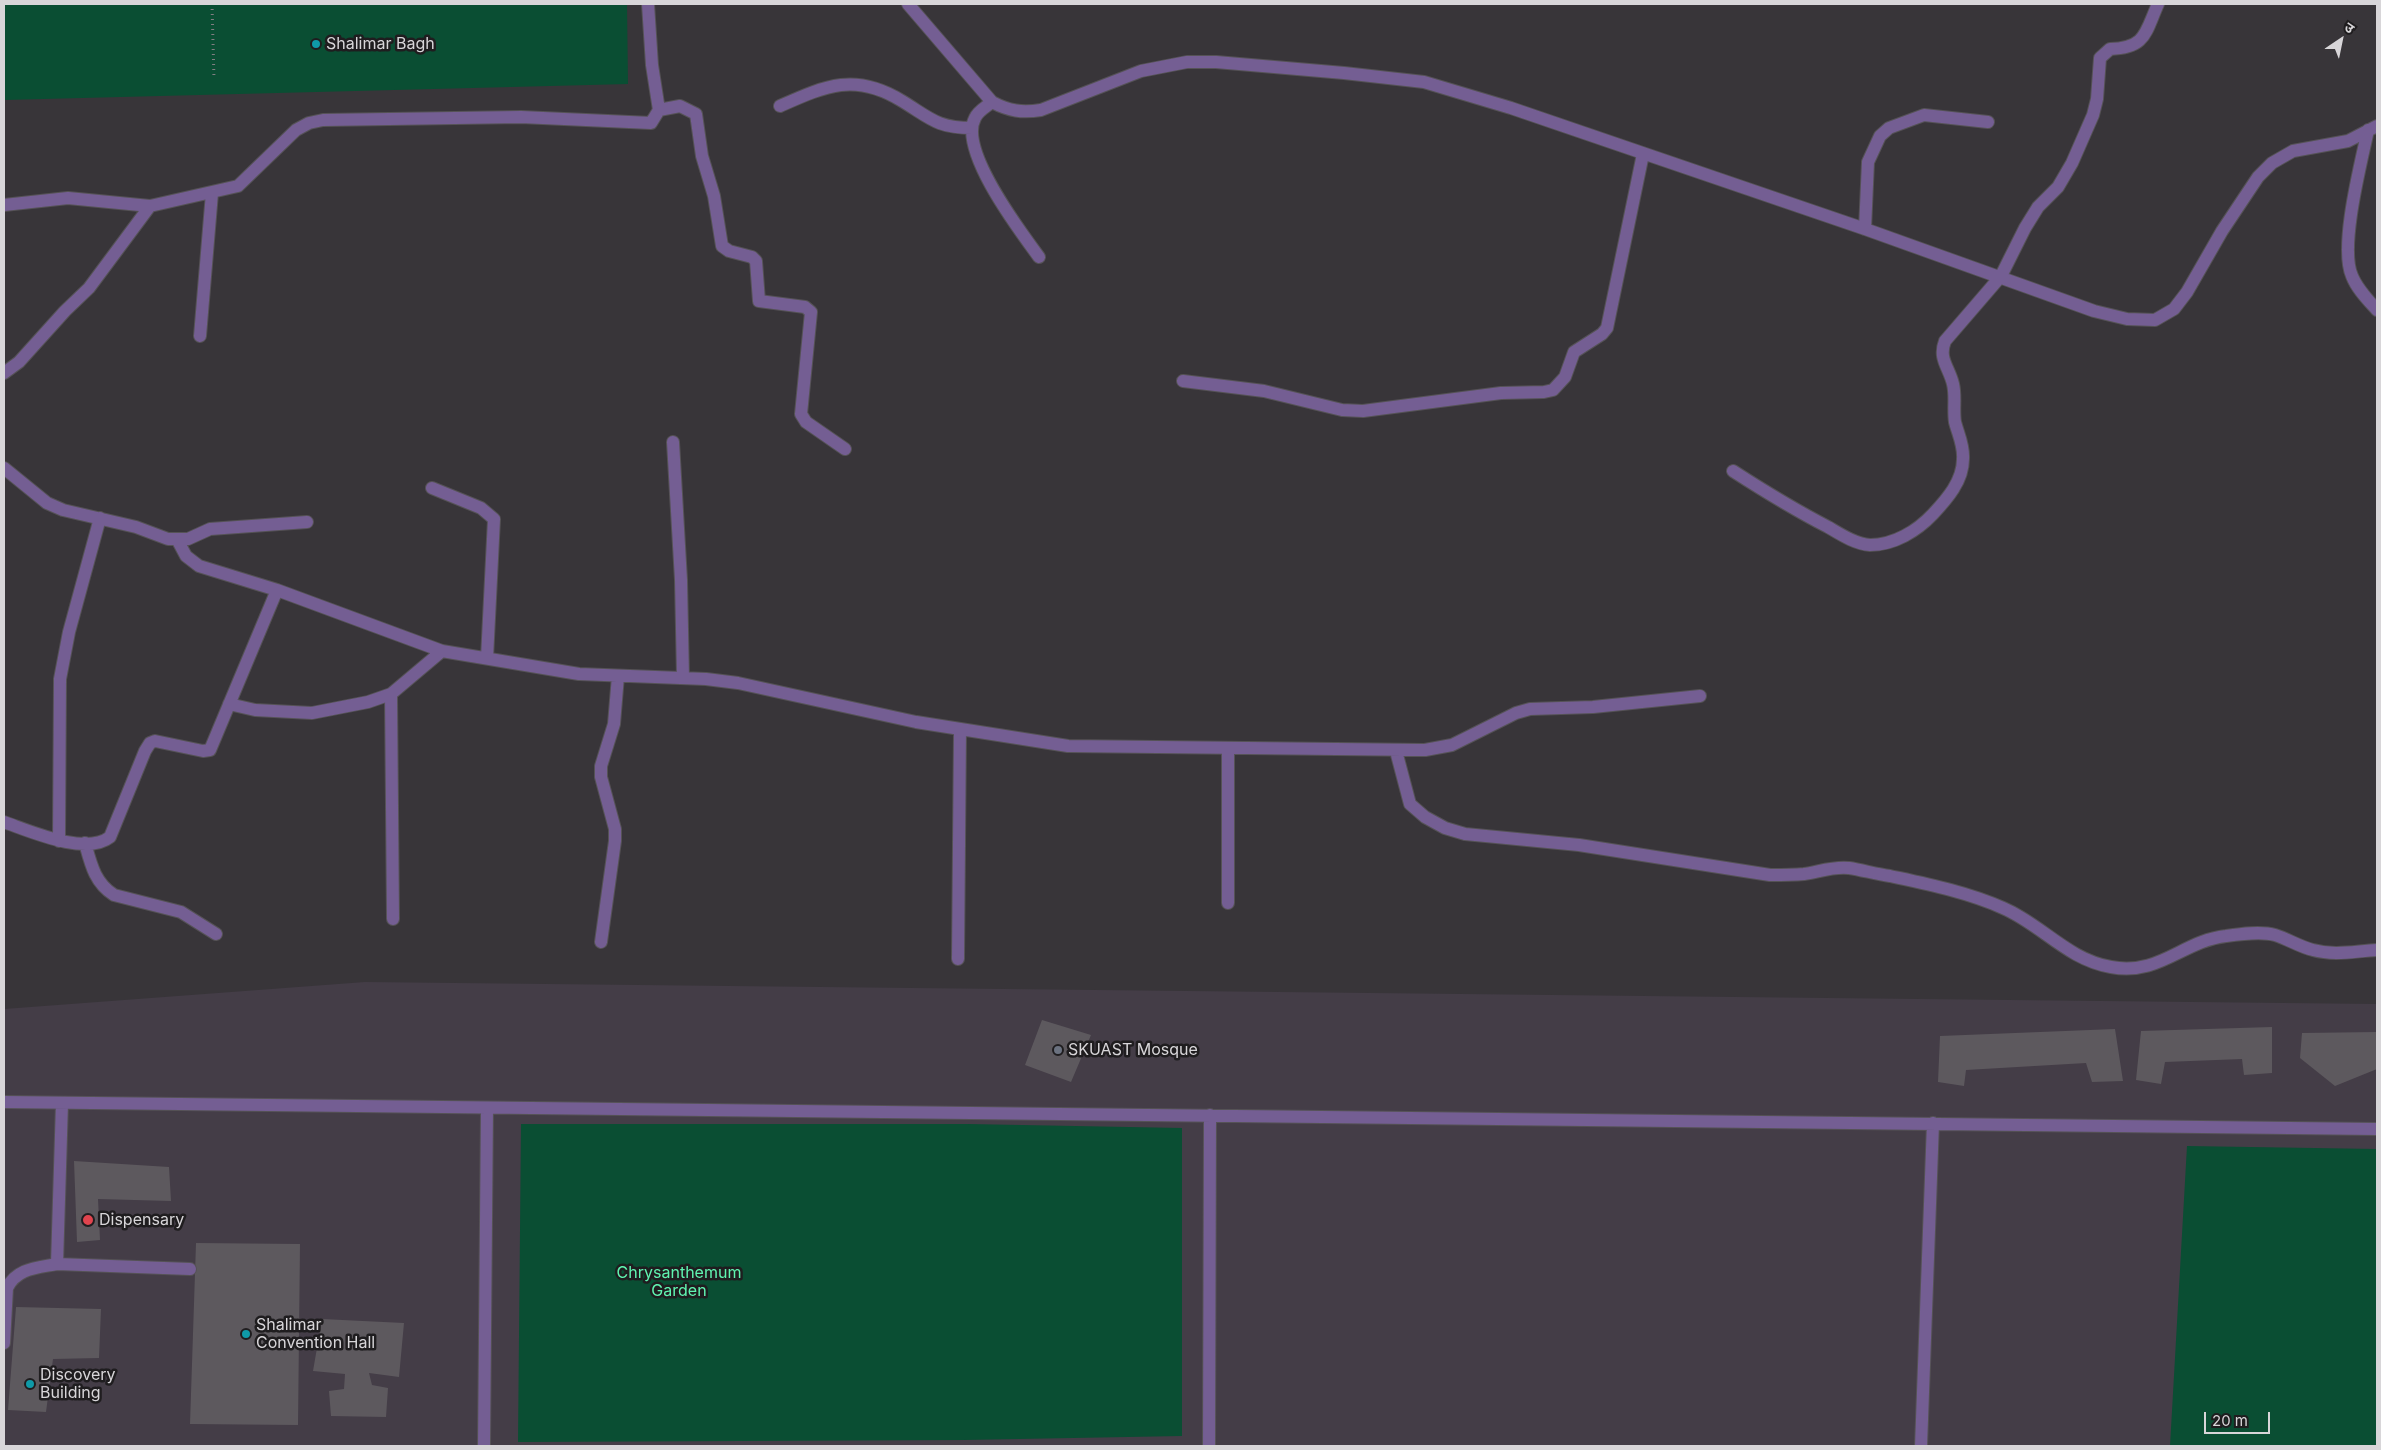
<!DOCTYPE html>
<meta charset="utf-8">
<style>
body{margin:0}
#map{position:relative;width:2381px;height:1450px;overflow:hidden;background:#383539;font-family:Inter,"Noto Sans Devanagari",sans-serif}
canvas{display:block}
.frame{position:absolute;inset:0;border:5px solid #d8d6d9;pointer-events:none}
.north{position:absolute;left:2316px;top:15px;width:50px;height:50px;-webkit-text-stroke:4px #1f1d1f;paint-order:stroke;rotate:34deg;font-size:14px;font-weight:700;line-height:20px;text-align:center;color:#d8d6d9}
.north::after{content:'';display:block;margin:auto;width:18px;height:22px;background:#d8d6d9;clip-path:polygon(50% 0,100% 100%,50% 72%,0 100%)}
.scale{position:absolute;left:2204px;top:1412px;width:66px;height:22px;box-sizing:border-box;border:2px solid #d8d6d9;border-top:0;padding-left:6px;font-size:15px;line-height:18px;white-space:nowrap;color:#d8d6d9;-webkit-text-stroke:4px #1f1d1f;paint-order:stroke}
</style>
<div id="map">
<canvas width="2381" height="1450"></canvas>
<div class="frame"></div>
<div class="north">उ</div>
<div class="scale">20 m</div>
</div>
<script>
const ctx = document.querySelector('canvas').getContext('2d');
ctx.lineJoin = 'round';
function fillPath(path, color) { ctx.fillStyle = color; ctx.fill(path, 'evenodd'); }
function strokePath(path, color, width, dash) { ctx.strokeStyle = color; ctx.lineWidth = width; ctx.lineCap = dash ? 'butt' : 'round'; ctx.setLineDash(dash || []); ctx.stroke(path); }
function write(font, color, halo, rows, align = 'center') {
  ctx.font = font + ' Inter,sans-serif'; ctx.lineWidth = 5; ctx.setLineDash([]); ctx.textBaseline = 'middle'; ctx.strokeStyle = halo; ctx.fillStyle = color; for (const [text, x, y, turn = 0] of rows) {
    ctx.save(); ctx.translate(x, y); ctx.rotate((+turn || 0) * Math.PI / 180); ctx.textAlign = isNaN(turn) ? turn : align; if (halo) ctx.strokeText(text, 0, 0); ctx.fillText(text, 0, 0); ctx.restore();
  }
}
const built = new Path2D(`
 M 365,982 L 2377,1004 L 2377,1446 L 4,1446 L 4,1009 Z`);
const green = new Path2D(`
 M 4,4 L 627,4 L 628,84 L 4,100 Z
 M 521,1124 L 968,1124 L 1182,1128 L 1182,1436 L 964,1440 L 518,1442 Z
 M 2187,1146 L 2377,1149 L 2377,1446 L 2170,1446 Z`);
const building = new Path2D(`
 M 1042,1020 L 1091,1035 L 1071,1082 L 1025,1065 Z
 M 2272,1027 L 2272,1073 L 2244,1075 L 2242,1059 L 2165,1062 L 2161,1084 L 2136,1080 L 2141,1031 Z
 M 2115,1029 L 2123,1081 L 2092,1082 L 2086,1063 L 1966,1070 L 1964,1086 L 1938,1082 L 1940,1036 Z
 M 2377,1032 L 2377,1069 L 2335,1086 L 2300,1058 L 2302,1033 Z
 M 74,1161 L 169,1167 L 171,1201 L 98,1199 L 100,1240 L 77,1242 Z
 M 196,1243 L 300,1244 L 298,1425 L 190,1424 Z
 M 16,1307 L 101,1309 L 99,1358 L 53,1359 L 46,1412 L 8,1410 Z
 M 322,1319 L 404,1323 L 399,1377 L 369,1373 L 372,1385 L 388,1388 L 386,1417 L 331,1416 L 329,1391 L 344,1389 L 345,1374 L 313,1371 Z`);
const path = new Path2D(`
 M 212,4 L 214,79`);
const minor = new Path2D(`
 M 908,4 L 992,102 C 1009,111 1022,113 1041,110 L 1141,71 L 1187,62 L 1216,62 L 1344,73 L 1424,82 L 1511,108 L 1865,229 L 2094,311 L 2127,319 L 2155,320 L 2174,309 L 2187,292 L 2222,231 L 2258,177 L 2272,163 L 2293,151 L 2348,141 L 2377,126
 M 992,102 C 986,107 978,111 975,118 C 958,150 1020,231 1039,257
 M 780,106 C 825,86 855,72 902,101 C 930,118 937,128 972,128
 M 659,110 L 680,106 L 696,114 L 702,156 L 714,196 L 722,246 L 729,251 L 752,257 L 756,261 L 759,301 L 805,307 L 811,312 L 801,414 L 806,422 L 845,449
 M 2368,130 C 2361,163 2339,247 2352,276 C 2357,289 2368,300 2377,310
 M 4,205 L 68,198 L 150,206 L 89,288 L 65,311 L 19,362 L 4,373
 M 150,206 L 238,186 L 296,130 L 309,123 L 323,120 L 521,117 L 651,123 L 659,110 L 652,65 L 648,4
 M 1865,229 L 1868,162 L 1880,136 L 1889,128 L 1924,115 L 1988,122
 M 200,336 L 212,193
 M 1183,381 L 1264,391 L 1342,410 L 1363,411 L 1501,393 L 1544,392 L 1553,390 L 1565,377 L 1574,352 L 1602,334 L 1607,328 L 1643,154
 M 673,442 L 681,580 L 683,678
 M 4,468 L 47,503 L 63,510 L 136,527 L 168,539 L 188,539 L 210,529 L 307,522
 M 1733,471 C 1764,491 1795,510 1828,527 C 1840,534 1855,544 1870,545 C 1894,545 1917,531 1933,514 C 1947,499 1963,481 1963,459 C 1964,445 1958,434 1955,422 C 1953,409 1956,396 1953,384 C 1949,367 1938,359 1945,341 L 2001,276 L 2025,228 L 2038,207 L 2058,187 L 2072,163 L 2093,115 L 2097,99 L 2100,58 L 2110,49 C 2146,48 2145,33 2158,4
 M 432,488 L 481,508 L 494,519 L 487,658
 M 178,541 L 186,556 L 199,566 L 277,590 L 442,651 L 579,674 L 706,679 L 738,683 L 916,722 L 1068,746 L 1425,750 L 1452,745 L 1516,713 L 1530,709 L 1593,707 L 1700,696
 M 391,694 L 393,919
 M 229,704 L 255,710 L 312,713 L 368,702 L 391,694 L 442,651
 M 1228,748 L 1228,903
 M 1396,751 L 1410,804 L 1425,817 L 1445,828 L 1465,834 L 1579,845 L 1770,875 C 1781,875 1792,875 1804,874 C 1818,872 1834,866 1849,868 C 1862,870 1876,874 1890,876 C 1927,884 1967,892 2003,908 C 2041,924 2068,960 2111,967 C 2160,976 2182,941 2226,936 C 2240,934 2261,931 2275,935 C 2288,939 2300,947 2313,950 C 2335,956 2355,951 2377,950
 M 4,822 C 30,831 86,856 110,837 L 145,751 L 150,743 L 155,741 L 203,751 L 210,750 L 277,590
 M 59,841 L 60,679 L 69,632 L 100,518
 M 85,843 C 91,865 95,883 114,895 L 181,912 L 216,934
 M 601,942 L 615,841 L 615,829 L 601,777 L 601,766 L 614,724 L 618,676
 M 958,959 L 960,729
 M 4,1102 L 2377,1129
 M 57,1264 L 190,1269
 M 4,1343 L 7,1288 C 17,1268 37,1268 57,1264 L 62,1103
 M 484,1446 L 487,1108
 M 1209,1446 L 1210,1115
 M 1921,1446 L 1933,1123`);
const markers = [
 [316,44,5,"#0f9aa8"],
 [1058,1050,5,"#6b7280"],
 [88,1220,6,"#e0444e"],
 [246,1334,5,"#0f9aa8"],
 [30,1384,5,"#0f9aa8"]
];
const poiNames = [
 ["Shalimar Bagh",326,44],
 ["SKUAST Mosque",1068,1050],
 ["Dispensary",99,1220],
 ["Shalimar",256,1325],
 ["Convention Hall",256,1343],
 ["Discovery",40,1375],
 ["Building",40,1393]
];
const parkNames = [
 ["Chrysanthemum",679,1273],
 ["Garden",679,1291]
];
fillPath(built, '#443d47');
fillPath(green, '#0a4e33');
fillPath(building, '#5d595e');
strokePath(minor, '#555256', 14);
strokePath(path, '#817e82', 3, [1, 4]);
strokePath(minor, '#745e93', 12);
for (const [x, y, r, color] of markers) { const dot = new Path2D(); dot.arc(x, y, r, 0, 2 * Math.PI); ctx.fillStyle = color; ctx.fill(dot); strokePath(dot, '#1f1d1f', 2); }
write('16px', '#d8d6d9', '#1f1d1f', poiNames, 'left');
write('16px', '#60f5b1', '#1f1d1f', parkNames);
</script>
